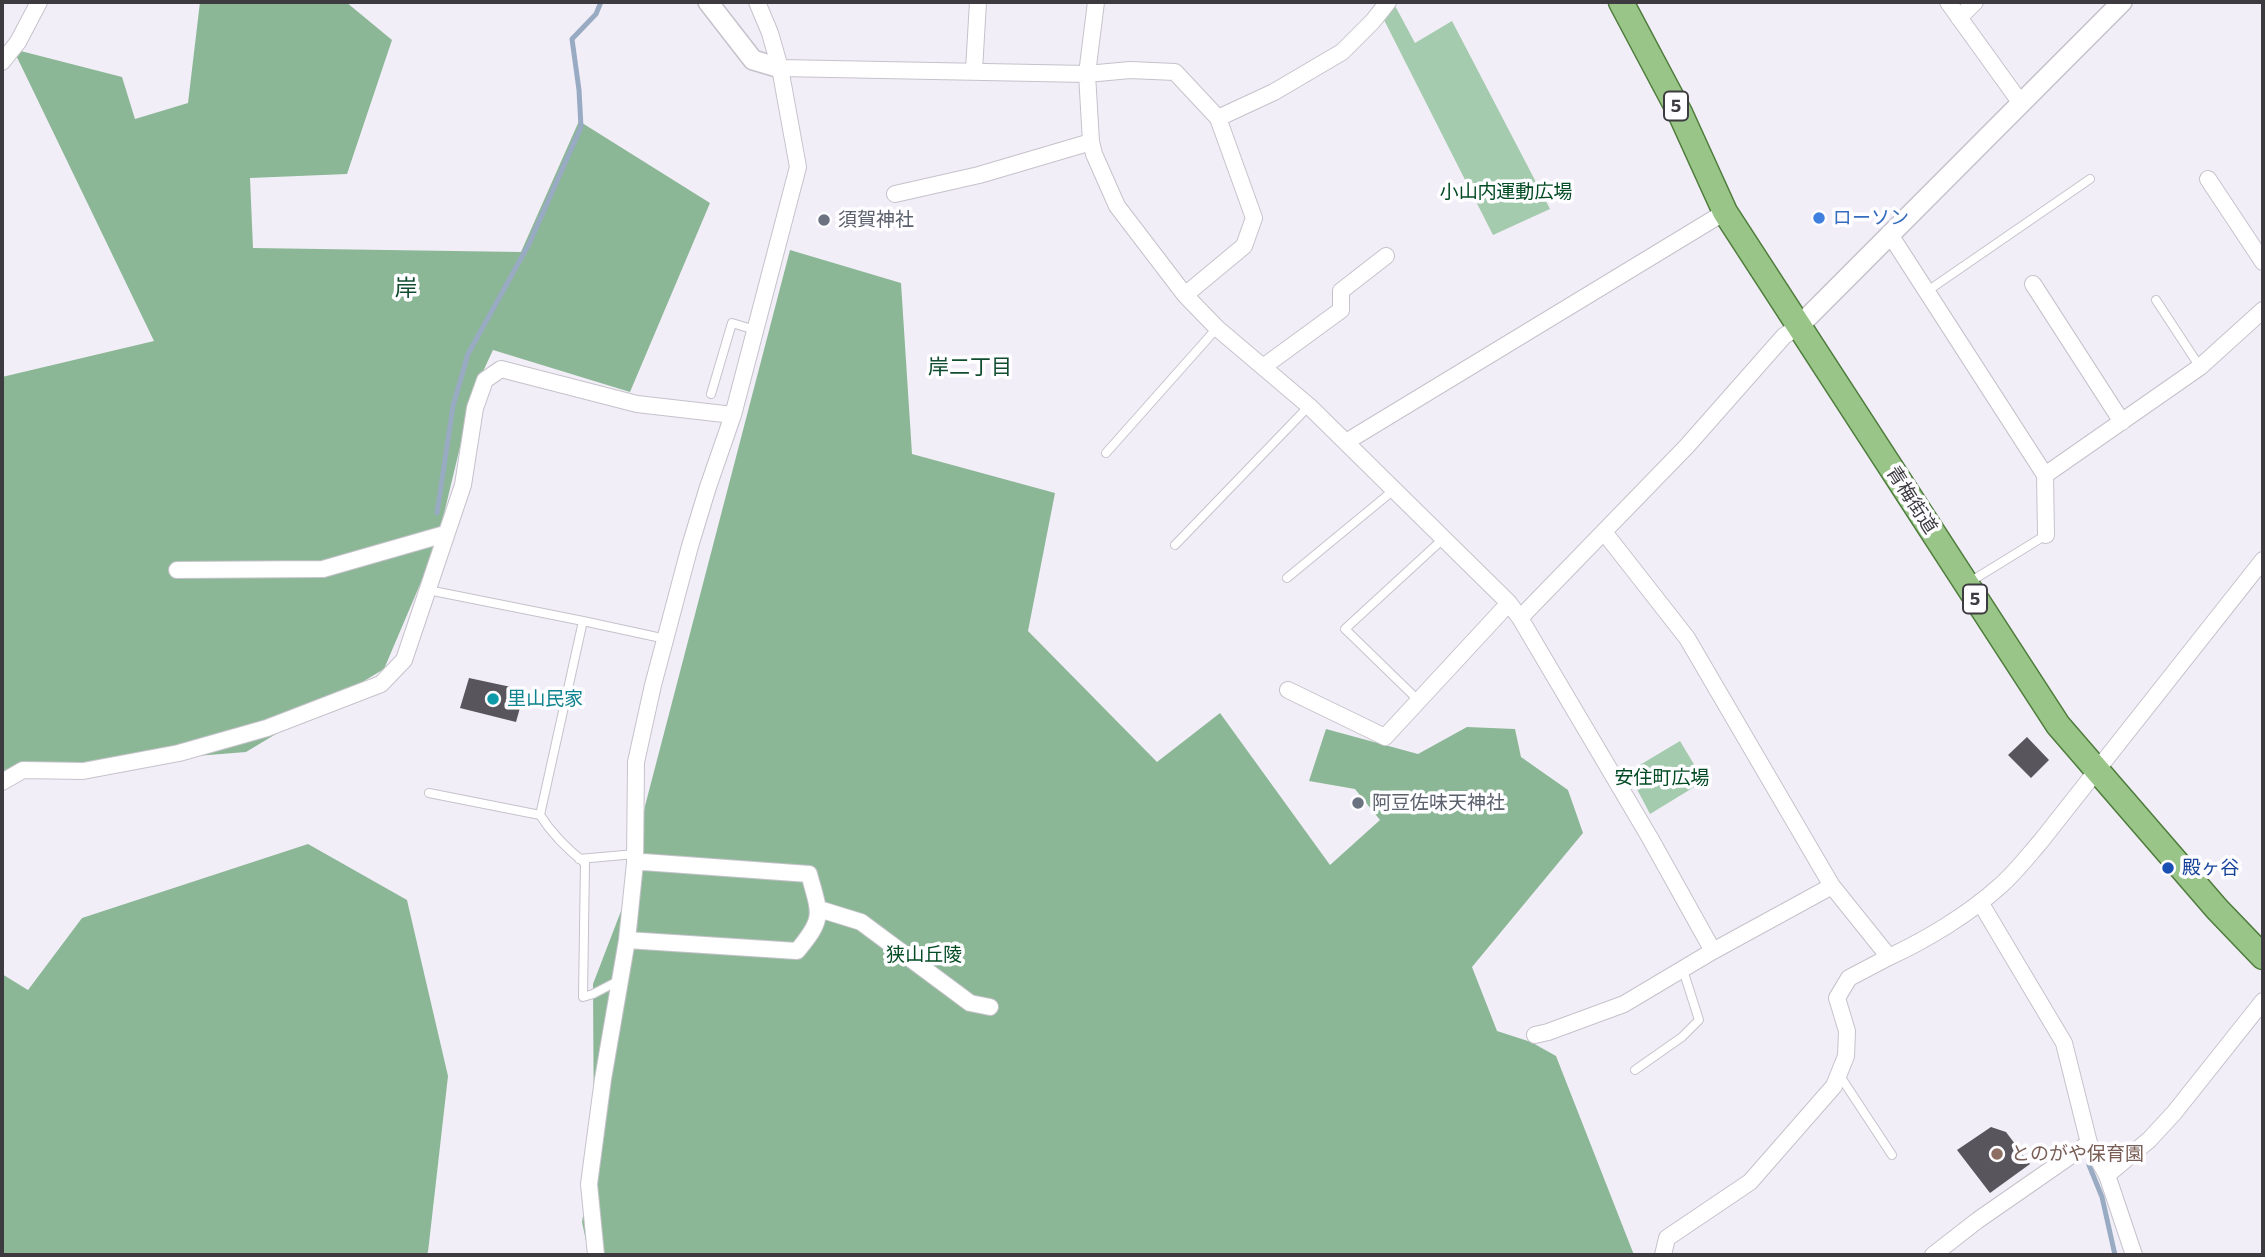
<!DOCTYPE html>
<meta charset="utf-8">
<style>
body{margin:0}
#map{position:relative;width:2265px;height:1257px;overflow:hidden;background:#f2eef8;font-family:Commissioner,sans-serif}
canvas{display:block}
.frame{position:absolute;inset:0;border:4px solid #3d3b3f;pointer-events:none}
</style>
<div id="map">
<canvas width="2265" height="1257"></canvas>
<div class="frame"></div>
</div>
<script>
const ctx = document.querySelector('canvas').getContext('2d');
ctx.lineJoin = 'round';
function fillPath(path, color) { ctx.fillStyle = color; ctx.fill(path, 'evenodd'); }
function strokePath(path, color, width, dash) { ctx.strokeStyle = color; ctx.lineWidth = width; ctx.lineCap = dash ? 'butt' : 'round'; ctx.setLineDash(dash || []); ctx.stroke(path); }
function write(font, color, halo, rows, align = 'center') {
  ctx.font = font + ' Commissioner,"Noto Sans JP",sans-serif'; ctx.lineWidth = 7; ctx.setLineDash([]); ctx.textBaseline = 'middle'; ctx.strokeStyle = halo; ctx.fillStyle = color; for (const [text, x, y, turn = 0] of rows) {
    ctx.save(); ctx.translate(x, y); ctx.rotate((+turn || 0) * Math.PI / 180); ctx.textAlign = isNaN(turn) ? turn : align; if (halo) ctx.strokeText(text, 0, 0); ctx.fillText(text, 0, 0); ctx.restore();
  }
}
const green = new Path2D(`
 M 1393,2 L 1415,43 L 1452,21 L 1550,209 L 1493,235 L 1381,14 Z
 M 1680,741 L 1704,781 L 1650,814 L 1628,772 Z`);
const forest = new Path2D(`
 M 200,2 L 346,2 L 392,40 L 347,174 L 250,178 L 253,248 L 521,252 L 579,121 L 710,203 L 630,392 L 493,350 L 473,393 L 436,547 L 384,669 L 246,752 L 23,770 L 2,788 L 2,377 L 154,341 L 13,49 L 122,77 L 135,119 L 188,103 Z
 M 790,250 L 901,283 L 912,454 L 1055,493 L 1028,631 L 1157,762 L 1220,713 L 1330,865 L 1380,820 L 1355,789 L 1309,781 L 1326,729 L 1418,754 L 1467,727 L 1515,729 L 1521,757 L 1568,790 L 1583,833 L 1472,967 L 1497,1031 L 1531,1042 L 1556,1056 L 1634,1255 L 589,1255 L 582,1222 L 594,1150 L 593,984 L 631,885 L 645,806 Z
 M 308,844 L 407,900 L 448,1076 L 428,1252 L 425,1255 L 2,1255 L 2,974 L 28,990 L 82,918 Z`);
const stream = new Path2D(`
 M 437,513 L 453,406 L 468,354 L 529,244 L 581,127 L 579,90 L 572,39 L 596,14 L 601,2
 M 2089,1165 L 2102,1197 L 2115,1255`);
const building = new Path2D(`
 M 469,678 L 525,690 L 516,722 L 460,708 Z
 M 2027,737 L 2049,760 L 2031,778 L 2008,755 Z
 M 1991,1127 L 2006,1132 L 2030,1164 L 1990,1193 L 1957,1150 Z`);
const service = new Path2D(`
 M 1926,292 L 2090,179
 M 2156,300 L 2200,367
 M 711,394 L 732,323 L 755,330
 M 1106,453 L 1217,328
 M 1175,545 L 1309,406
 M 1287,578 L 1395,489
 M 1968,583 L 2046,535
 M 428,590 L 583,621
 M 1417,699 L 1345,629 L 1443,539
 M 429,793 L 540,815
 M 579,859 L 635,854
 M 620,980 L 593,994 L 583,997 L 585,863 C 567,849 552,834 540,815 L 583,621 L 666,639
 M 1635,1070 L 1682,1037 L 1699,1020 L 1683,970
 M 1840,1076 L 1892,1155`);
const minor = new Path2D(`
 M 1096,2 L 1087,74 L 1091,142 L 1094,154 L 1117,206 L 1185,295 L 1217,328 L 1309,406 L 1509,603 L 1520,618 L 1650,838 L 1713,951
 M 1948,2 L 2020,102
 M 1959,18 L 1975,2
 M 2,62 L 18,42 L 39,2
 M 780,68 L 1087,74 L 1130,70 L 1175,72 L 1218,118 L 1274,92 L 1342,52 L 1373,21 L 1388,2
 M 974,70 L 978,2
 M 2208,179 L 2263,262
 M 895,194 L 979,175 L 1091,142
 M 1889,233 L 2045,475 L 2200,367 L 2263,310
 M 2033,284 L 2122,422
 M 1185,295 L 1244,246 L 1254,218 L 1218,118
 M 1263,367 L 1341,310 L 1341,291 L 1386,256
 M 1346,442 L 1725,212
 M 2045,475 L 2046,535
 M 1604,532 L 1687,638 L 1832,886 L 1889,957 C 1926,940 1969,914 2000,886 C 2015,873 2028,856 2041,841 L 2263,560
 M 177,570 L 323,569 L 445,534
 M 1520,618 L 1687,446 L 1784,336 L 1799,326
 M 1288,690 L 1385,737 L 1509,603
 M 2,782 L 23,770 L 83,771 L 179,753 L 267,728 L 381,684 L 404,660 L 463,485 L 475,408 L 485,380 L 501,369 L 637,404 L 733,415
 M 1980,902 L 2064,1043 L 2089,1143 L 2107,1175 L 2134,1255
 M 819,909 L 861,922 L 970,1003 L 990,1007
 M 627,940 L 797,951 C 825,918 820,914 809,874 L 643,862 L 635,863
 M 1535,1035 L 1548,1032 L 1624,1004 L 1713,951 L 1832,886
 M 2107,1175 L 2149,1140 L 2174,1113 L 2263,1001
 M 596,1255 L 589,1184 L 603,1079 L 627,940 L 635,863 L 636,762 L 653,685 L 690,546 L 708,487 L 733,415 L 798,167 L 780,68 L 770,33 L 757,2
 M 1663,1255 L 1667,1238 L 1750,1182 L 1834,1086 L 1846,1056 L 1847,1031 L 1837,998 L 1849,978 L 1889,957
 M 1933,1255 L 1978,1220 L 2089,1143`);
const tertiary = new Path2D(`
 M 708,2 L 753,60 L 780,68
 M 1799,326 L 2122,2`);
const primary = new Path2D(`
 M 1621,2 L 1680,113 L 1725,212 L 2058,725 L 2217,909 L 2263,957`);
const markers = [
 [1819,218,7,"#3f7fe0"],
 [824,220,7,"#6b7280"],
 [493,699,7,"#0f9aa8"],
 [1358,803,7,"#6b7280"],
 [2168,868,7,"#1a4fb4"],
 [1997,1154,7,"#8d6e63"]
];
const shields = [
 [1676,106,24],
 [1975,599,24]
];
const shieldNames = [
 ["5",1676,106],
 ["5",1975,599]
];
const parkNames = [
 ["小山内運動広場",1506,192],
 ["安住町広場",1662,778],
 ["狭山丘陵",924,955]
];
const shopNames = [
 ["ローソン",1833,218]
];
const worshipNames = [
 ["須賀神社",838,220],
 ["阿豆佐味天神社",1372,803]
];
const streetNames = [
 ["青梅街道",1912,500,57]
];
const cultureNames = [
 ["里山民家",507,699]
];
const transitNames = [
 ["殿ヶ谷",2182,868]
];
const educationNames = [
 ["とのがや保育園",2011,1154]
];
const neighbourhoodNames = [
 ["岸二丁目",970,367]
];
const quarterNames = [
 ["岸",406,288]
];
fillPath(green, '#a4cbad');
fillPath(forest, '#8cb796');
strokePath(stream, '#99abc2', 5);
fillPath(building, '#59555d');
strokePath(service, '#c6c2cb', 10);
strokePath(minor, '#c6c2cb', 18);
strokePath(tertiary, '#c6c2cb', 22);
strokePath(primary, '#4d7c3b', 27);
strokePath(service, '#fff', 8);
strokePath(minor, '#fff', 16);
strokePath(tertiary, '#fff', 19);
strokePath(primary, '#9ac588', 24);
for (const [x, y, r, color] of markers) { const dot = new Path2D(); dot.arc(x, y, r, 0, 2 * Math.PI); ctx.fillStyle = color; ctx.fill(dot); strokePath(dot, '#fefdff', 2.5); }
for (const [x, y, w] of shields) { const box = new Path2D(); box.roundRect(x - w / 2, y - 14.5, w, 29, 5); ctx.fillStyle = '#fefdff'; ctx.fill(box); strokePath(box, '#3d3b3f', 2); }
write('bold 18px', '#3d3b3f', null, shieldNames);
write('19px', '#014b22', '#fefdff', parkNames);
write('19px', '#366cbe', '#fefdff', shopNames, 'left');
write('19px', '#5b616d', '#fefdff', worshipNames, 'left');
write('19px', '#3d3b3f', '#fefdff', streetNames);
write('19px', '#0d838f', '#fefdff', cultureNames, 'left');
write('19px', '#164399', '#fefdff', transitNames, 'left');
write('19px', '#785e54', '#fefdff', educationNames, 'left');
write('21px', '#104d2f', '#fefdff', neighbourhoodNames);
write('23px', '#104d2f', '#fefdff', quarterNames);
</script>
